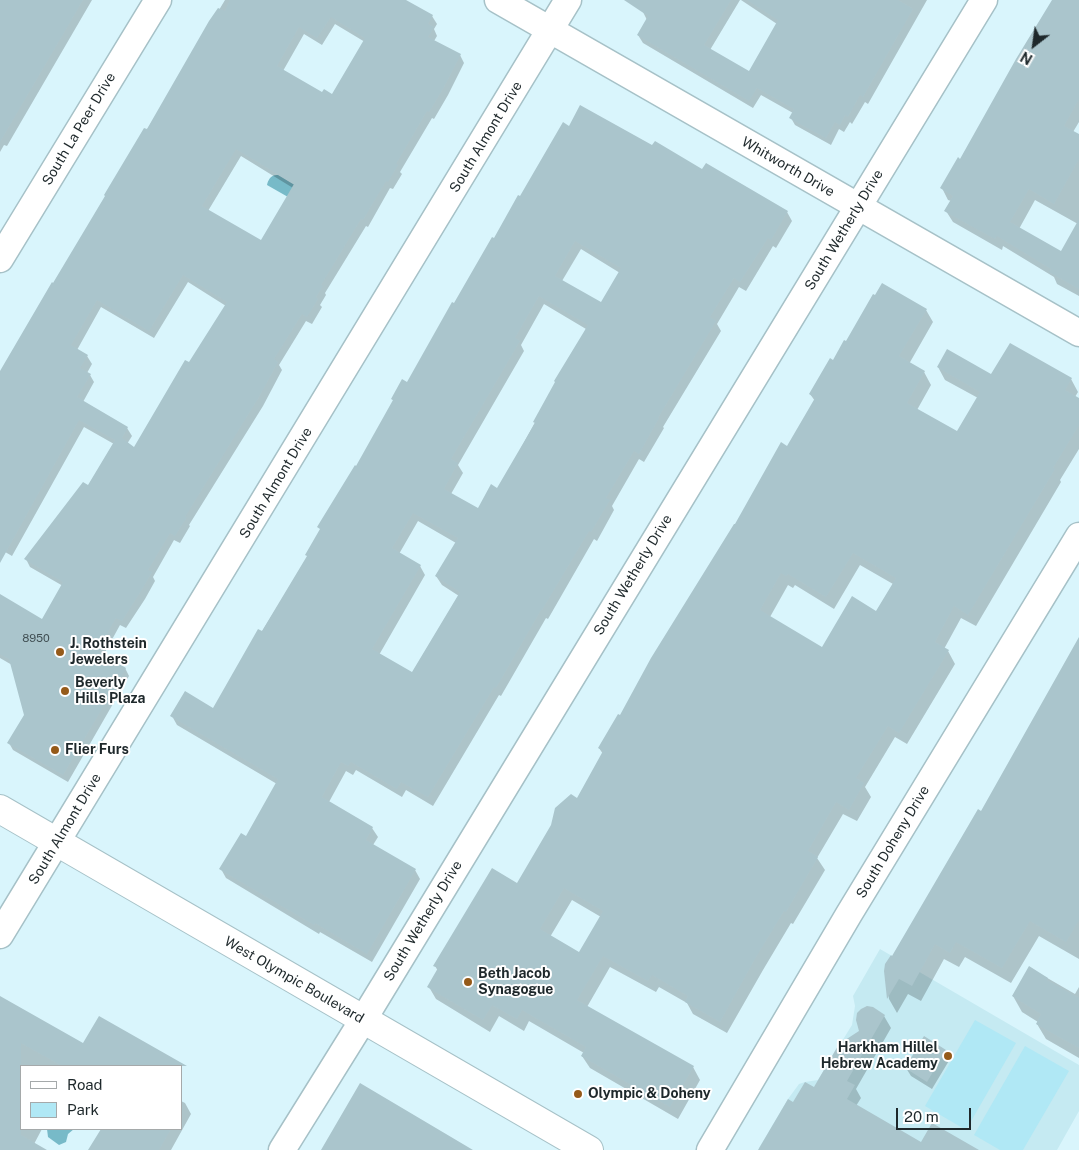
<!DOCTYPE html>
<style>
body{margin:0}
#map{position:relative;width:1079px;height:1150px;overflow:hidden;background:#d9f5fc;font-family:"Public Sans",sans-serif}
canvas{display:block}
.legend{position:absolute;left:20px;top:1065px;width:162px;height:65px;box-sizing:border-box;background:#fff;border:1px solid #a5a9aa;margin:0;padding:6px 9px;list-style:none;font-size:15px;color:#1e282b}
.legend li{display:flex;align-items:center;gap:10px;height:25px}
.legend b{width:25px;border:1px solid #a5a9aa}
.north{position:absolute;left:1009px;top:20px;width:50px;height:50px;-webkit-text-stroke:4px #fff;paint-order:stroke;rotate:210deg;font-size:14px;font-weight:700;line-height:20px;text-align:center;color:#1e282b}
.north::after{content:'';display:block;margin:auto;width:18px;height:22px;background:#1e282b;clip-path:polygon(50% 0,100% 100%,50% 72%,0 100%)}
.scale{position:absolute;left:896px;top:1108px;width:75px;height:22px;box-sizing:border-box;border:2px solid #1e282b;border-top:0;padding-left:6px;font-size:15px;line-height:18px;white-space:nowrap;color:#1e282b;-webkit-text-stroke:4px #fff;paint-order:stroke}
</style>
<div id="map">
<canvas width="1079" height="1150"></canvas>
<ul class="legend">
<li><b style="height:6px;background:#fff"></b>Road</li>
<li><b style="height:14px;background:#b0e8f5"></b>Park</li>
</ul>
<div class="north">N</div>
<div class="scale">20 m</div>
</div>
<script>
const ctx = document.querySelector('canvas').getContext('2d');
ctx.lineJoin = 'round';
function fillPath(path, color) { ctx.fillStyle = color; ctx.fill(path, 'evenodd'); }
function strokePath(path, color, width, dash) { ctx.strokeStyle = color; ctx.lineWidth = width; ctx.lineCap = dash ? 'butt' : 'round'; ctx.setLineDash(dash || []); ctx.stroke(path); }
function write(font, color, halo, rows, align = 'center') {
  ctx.font = font + ' "Public Sans",sans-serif'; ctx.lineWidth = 4; ctx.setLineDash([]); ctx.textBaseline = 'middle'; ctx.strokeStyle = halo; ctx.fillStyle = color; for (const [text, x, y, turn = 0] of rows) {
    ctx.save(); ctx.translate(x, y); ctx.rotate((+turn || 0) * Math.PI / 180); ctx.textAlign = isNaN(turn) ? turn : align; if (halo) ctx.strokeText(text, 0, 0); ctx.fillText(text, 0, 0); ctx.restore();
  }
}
const built = new Path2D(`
 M 880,949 L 1079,1065 L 1079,1111 L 1057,1150 L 762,1150 L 759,1148 L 788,1099 L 799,1084 L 805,1082 L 818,1080 L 852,1025 L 855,1006 L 853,996 Z`);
const green = new Path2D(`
 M 975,1020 L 1016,1043 L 966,1130 L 925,1106 Z
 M 1025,1046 L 1069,1071 L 1023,1150 L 1000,1150 L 974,1135 Z`);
const water = new Path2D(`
 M 278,175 L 298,187 L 295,201 L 267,185 C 268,180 271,174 278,175 Z
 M 47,1129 L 74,1129 L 68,1134 L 66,1142 L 59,1145 L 48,1137 Z`);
const shadow = new Path2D(`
 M 0,0 L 92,0 L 7,146 L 4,145 L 0,152 Z
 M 225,0 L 404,0 L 432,16 L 437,24 L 434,29 L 437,36 L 434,41 L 460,55 L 464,63 L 448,95 L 434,119 L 432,118 L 400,172 L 402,174 L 393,189 L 390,188 L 368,227 L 366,226 L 325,293 L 326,295 L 320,305 L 322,307 L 312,324 L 306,321 L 279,365 L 282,370 L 263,406 L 189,525 L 190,526 L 180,543 L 174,540 L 153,577 L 155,581 L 145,599 L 126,628 L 120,625 L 103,656 L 125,668 L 129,676 L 68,782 L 13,750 L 9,743 L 25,715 L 12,665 L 0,658 L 0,596 L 42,620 L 63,586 L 30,567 L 26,559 L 88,487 L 114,444 L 84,427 L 12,556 L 0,549 L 0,374 ZM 335,24 L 365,42 L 332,95 L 322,93 L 283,71 L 304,34 L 322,45 ZM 241,156 L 293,188 L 261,241 L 208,211 ZM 188,282 L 226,306 L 135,449 L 127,444 L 132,436 L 127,428 L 83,402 L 94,382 L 90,375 L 87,373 L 92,364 L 87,356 L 77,350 L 101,307 L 154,338 Z
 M 650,0 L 740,0 L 710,50 L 749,73 L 777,24 L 741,0 L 927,0 L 868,104 L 865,102 L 852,124 L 850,122 L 844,132 L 839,129 L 831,145 L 795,125 L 791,118 L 793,113 L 761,95 L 753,108 L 643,43 L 638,35 L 647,20 L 643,12 Z
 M 1053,0 L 1079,0 L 1079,122 L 1073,132 L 1079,136 L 1079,296 L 1057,284 L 1054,277 L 1003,246 L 1002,250 L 953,222 L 946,211 L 951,201 L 948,200 L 942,188 L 960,160 ZM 1035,200 L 1078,224 L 1061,253 L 1019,229 Z
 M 569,127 L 653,147 L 787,212 L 792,221 L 776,248 L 773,246 L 746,291 L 739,287 L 717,324 L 721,331 L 663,427 L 664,428 L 644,462 L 639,459 L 612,506 L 614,510 L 597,541 L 594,539 L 548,619 L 546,618 L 501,696 L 499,695 L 433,806 L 406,790 L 402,797 L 356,770 L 353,775 L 346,771 L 329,802 L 372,828 L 378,837 L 373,845 L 415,870 L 420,879 L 372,962 L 320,932 L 319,934 L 226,878 L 221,869 L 246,837 L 277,784 L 177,725 L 172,716 L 214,709 L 308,557 L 321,530 L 319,527 L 356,468 L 394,401 L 392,399 L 407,384 L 520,197 ZM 581,249 L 620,273 L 601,304 L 562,281 ZM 544,304 L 586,329 L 498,490 L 478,509 L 451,494 L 463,473 L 458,465 L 524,351 L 521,345 ZM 418,521 L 456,543 L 436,576 L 442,585 L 459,596 L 412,674 L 379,655 L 425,575 L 420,566 L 399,554 Z
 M 926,310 L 933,322 L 909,364 L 924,372 L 931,385 L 917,410 L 957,433 L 978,398 L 945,380 L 938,367 L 991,376 L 1071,379 L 1078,392 L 1075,397 L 1079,399 L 1079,449 L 1060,480 L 1061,482 L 976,626 L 961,618 L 944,649 L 948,651 L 955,664 L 907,744 L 895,737 L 865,787 L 871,797 L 857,821 L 843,814 L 817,858 L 825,870 L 793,924 L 791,923 L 763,970 L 727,1033 L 693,1014 L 687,1003 L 659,987 L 656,992 L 610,967 L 587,1007 L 693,1067 L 700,1080 L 678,1119 L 590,1068 L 582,1056 L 584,1053 L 529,1021 L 524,1031 L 499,1016 L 490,1032 L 436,999 L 429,987 L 438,971 L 435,966 L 517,885 L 577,799 L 603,754 L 599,748 L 620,717 L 788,448 L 815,401 L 810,394 L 846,343 ZM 860,565 L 893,584 L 876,612 L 823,649 L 770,617 L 788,585 L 793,588 L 795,585 L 834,609 ZM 572,900 L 601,917 L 579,954 L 550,937 Z
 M 1079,667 L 1079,959 L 1039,936 L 1011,983 L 965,957 L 959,967 L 944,959 L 921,1001 L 908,994 L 897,1013 L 889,999 L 885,971 L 981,813 Z
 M 1030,968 L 1075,994 L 1079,987 L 1079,1058 L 1046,1039 L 1037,1024 L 1038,1022 L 1022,1012 L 1013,996 Z
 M 0,1003 L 83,1045 L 171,1058 L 176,1066 L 21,1066 L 21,1129 L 42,1129 L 34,1144 L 37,1150 L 0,1150 Z
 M 884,1016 L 891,1028 L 856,1089 L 861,1098 L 856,1106 L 921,1144 L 976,1150 L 762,1150 L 794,1104 L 815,1089 Z
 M 945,1051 L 950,1059 L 932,1089 L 911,1076 L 906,1068 Z
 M 181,1101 L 185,1103 L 191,1114 L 171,1150 L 89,1150 L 102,1129 L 181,1129 Z`);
const building = new Path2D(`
 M 0,0 L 83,0 L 0,142 Z
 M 230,0 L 406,0 L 433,15 L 428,24 L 434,27 L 428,37 L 461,54 L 444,87 L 429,112 L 427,111 L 396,164 L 398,165 L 388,182 L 386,181 L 363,220 L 361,219 L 321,285 L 323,286 L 316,297 L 318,299 L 307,317 L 302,314 L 274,359 L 278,362 L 259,397 L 185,517 L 187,517 L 175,536 L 170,533 L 148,570 L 152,572 L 141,591 L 122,621 L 116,618 L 97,651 L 126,668 L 63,775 L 7,743 L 24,715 L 9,659 L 0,654 L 0,594 L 42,619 L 63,582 L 24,559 L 83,482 L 88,485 L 115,440 L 79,420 L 0,563 L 0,371 L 52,282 L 53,283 L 105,196 L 104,195 L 144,128 L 147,129 L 209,21 L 218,8 L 225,11 ZM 331,17 L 365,38 L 332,94 L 324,89 L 322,92 L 277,66 L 299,27 L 317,38 ZM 236,149 L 294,184 L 261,240 L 202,206 ZM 183,275 L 227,302 L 189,362 L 185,360 L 134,447 L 122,438 L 128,427 L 77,397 L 91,374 L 80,368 L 88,355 L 71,345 L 97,300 L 149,331 Z
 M 624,0 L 731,0 L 704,45 L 749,71 L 778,20 L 747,0 L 898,0 L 913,9 L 863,97 L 860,95 L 848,117 L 845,115 L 840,125 L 835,122 L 826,138 L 789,118 L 794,109 L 757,88 L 749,101 L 637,35 L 648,16 Z
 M 1052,0 L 1079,0 L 1079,99 L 1064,126 L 1079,134 L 1079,159 L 1054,204 L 1029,189 L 1010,222 L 1061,251 L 1079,219 L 1079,289 L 1049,272 L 1051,269 L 997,236 L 995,239 L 944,211 L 953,196 L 940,188 L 958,157 L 960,159 L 1016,59 Z
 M 580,105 L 652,145 L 655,141 L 702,169 L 706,163 L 788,211 L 771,240 L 768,238 L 740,282 L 734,278 L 710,317 L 716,321 L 658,418 L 659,418 L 639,454 L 634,451 L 606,498 L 610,500 L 591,532 L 589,531 L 542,610 L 541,610 L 496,688 L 494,687 L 428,797 L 401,782 L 397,789 L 351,762 L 348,766 L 341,762 L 322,797 L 373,827 L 366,840 L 416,869 L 367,954 L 315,923 L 314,925 L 219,869 L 241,833 L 246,836 L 278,779 L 170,716 L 185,691 L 213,708 L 258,629 L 262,631 L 307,556 L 305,555 L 320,529 L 317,527 L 355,465 L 356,466 L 393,400 L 391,399 L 402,379 L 407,382 L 452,302 L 454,303 L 492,237 L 494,238 L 518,195 L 520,196 L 563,122 L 569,126 ZM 575,241 L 621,268 L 601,302 L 555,276 ZM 539,296 L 588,325 L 554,381 L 555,382 L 533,422 L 535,423 L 497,488 L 491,484 L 478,508 L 444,489 L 458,463 L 451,459 L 520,341 L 515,338 ZM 413,513 L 458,538 L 435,576 L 460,592 L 412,672 L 372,649 L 421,565 L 392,548 Z
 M 882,283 L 927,309 L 899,356 L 925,371 L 907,403 L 957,431 L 980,392 L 937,367 L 947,349 L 991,374 L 1010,343 L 1072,378 L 1065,390 L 1079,398 L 1079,425 L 1053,468 L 1055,469 L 968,615 L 954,606 L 935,642 L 949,650 L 899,733 L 888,726 L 856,778 L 864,783 L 849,810 L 836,802 L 808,851 L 818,857 L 786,912 L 784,911 L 756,957 L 720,1022 L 685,1002 L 688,996 L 652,975 L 648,981 L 603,956 L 577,1000 L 694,1066 L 670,1107 L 581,1056 L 586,1047 L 522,1010 L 517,1019 L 492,1005 L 483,1020 L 427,987 L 438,968 L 433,966 L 492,868 L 517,883 L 551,825 L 555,808 L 571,794 L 577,798 L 603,751 L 598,748 L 618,714 L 620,715 L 651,658 L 734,524 L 735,524 L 781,442 L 787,446 L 815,398 L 809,394 L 830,358 L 833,360 L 844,340 L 846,341 L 873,294 L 875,295 ZM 853,553 L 896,578 L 876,611 L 852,596 L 822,647 L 760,610 L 781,573 L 786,576 L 788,574 L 826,597 ZM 564,888 L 603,911 L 579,952 L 540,929 Z
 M 1079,637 L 1079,920 L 1066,942 L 1030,921 L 1002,968 L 956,942 L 950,953 L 935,944 L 912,986 L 899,979 L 887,999 L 884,971 L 885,964 L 891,955 L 892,956 L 978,809 L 981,811 Z
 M 1029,966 L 1048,978 L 1047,980 L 1079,998 L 1079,1048 L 1036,1024 L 1041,1014 L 1012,996 Z
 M 0,996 L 83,1043 L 99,1016 L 187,1066 L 62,1066 L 21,1043 L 21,1135 L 47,1150 L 0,1150 Z
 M 867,1006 L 873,1007 L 885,1015 L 847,1081 L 855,1085 L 847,1099 L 921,1142 L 932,1123 L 979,1150 L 758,1150 L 788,1099 L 793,1102 L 805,1082 L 814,1087 L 839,1044 L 859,1031 L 856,1020 L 857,1013 L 861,1009 Z
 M 924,1036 L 946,1050 L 927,1082 L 905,1068 Z
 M 360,1083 L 473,1150 L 321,1150 Z
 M 101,1129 L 171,1129 L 159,1150 L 88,1150 Z`);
const minor = new Path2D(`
 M 498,0 L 1079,333
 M 0,259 L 158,0
 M 0,935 L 568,0
 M 282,1150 L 363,1020 L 984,0
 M 710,1150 L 849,914 L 1079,536`);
const major = new Path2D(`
 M 0,809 L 589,1150`);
const markers = [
 [60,652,5,"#955a19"],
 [65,691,5,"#955a19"],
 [55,750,5,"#955a19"],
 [468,982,5,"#955a19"],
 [948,1056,5,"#955a19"],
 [578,1094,5,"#955a19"]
];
const numberNames = [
 ["8950",36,639]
];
const streetNames = [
 ["South La Peer Drive",79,129,-59],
 ["South Almont Drive",486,137,-59],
 ["Whitworth Drive",788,167,30],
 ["South Wetherly Drive",844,230,-59],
 ["South Almont Drive",276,483,-59],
 ["South Wetherly Drive",633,575,-59],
 ["South Almont Drive",65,829,-59],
 ["South Doheny Drive",893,842,-59],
 ["South Wetherly Drive",423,921,-59],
 ["West Olympic Boulevard",294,980,30]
];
const poiNames = [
 ["J. Rothstein",70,644],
 ["Jewelers",70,660],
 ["Beverly",75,683],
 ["Hills Plaza",75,699],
 ["Flier Furs",65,750],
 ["Beth Jacob",478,974],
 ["Synagogue",478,990],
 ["Harkham Hillel",938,1048,"right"],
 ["Hebrew Academy",938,1064,"right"],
 ["Olympic & Doheny",588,1094]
];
fillPath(built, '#c5eaf2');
fillPath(green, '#b0e8f5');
fillPath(water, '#77bac8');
fillPath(shadow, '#0003');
fillPath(building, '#aac5cc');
strokePath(minor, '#a6c1c7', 29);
strokePath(major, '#a6c1c7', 30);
strokePath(minor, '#fff', 26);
strokePath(major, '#fff', 28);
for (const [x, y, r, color] of markers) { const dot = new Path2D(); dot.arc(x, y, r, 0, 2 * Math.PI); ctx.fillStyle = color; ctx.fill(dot); strokePath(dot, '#fff', 2); }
write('11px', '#414f53', null, numberNames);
write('14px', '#1e282b', '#fff', streetNames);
write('bold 14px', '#1e282b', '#fff', poiNames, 'left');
</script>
